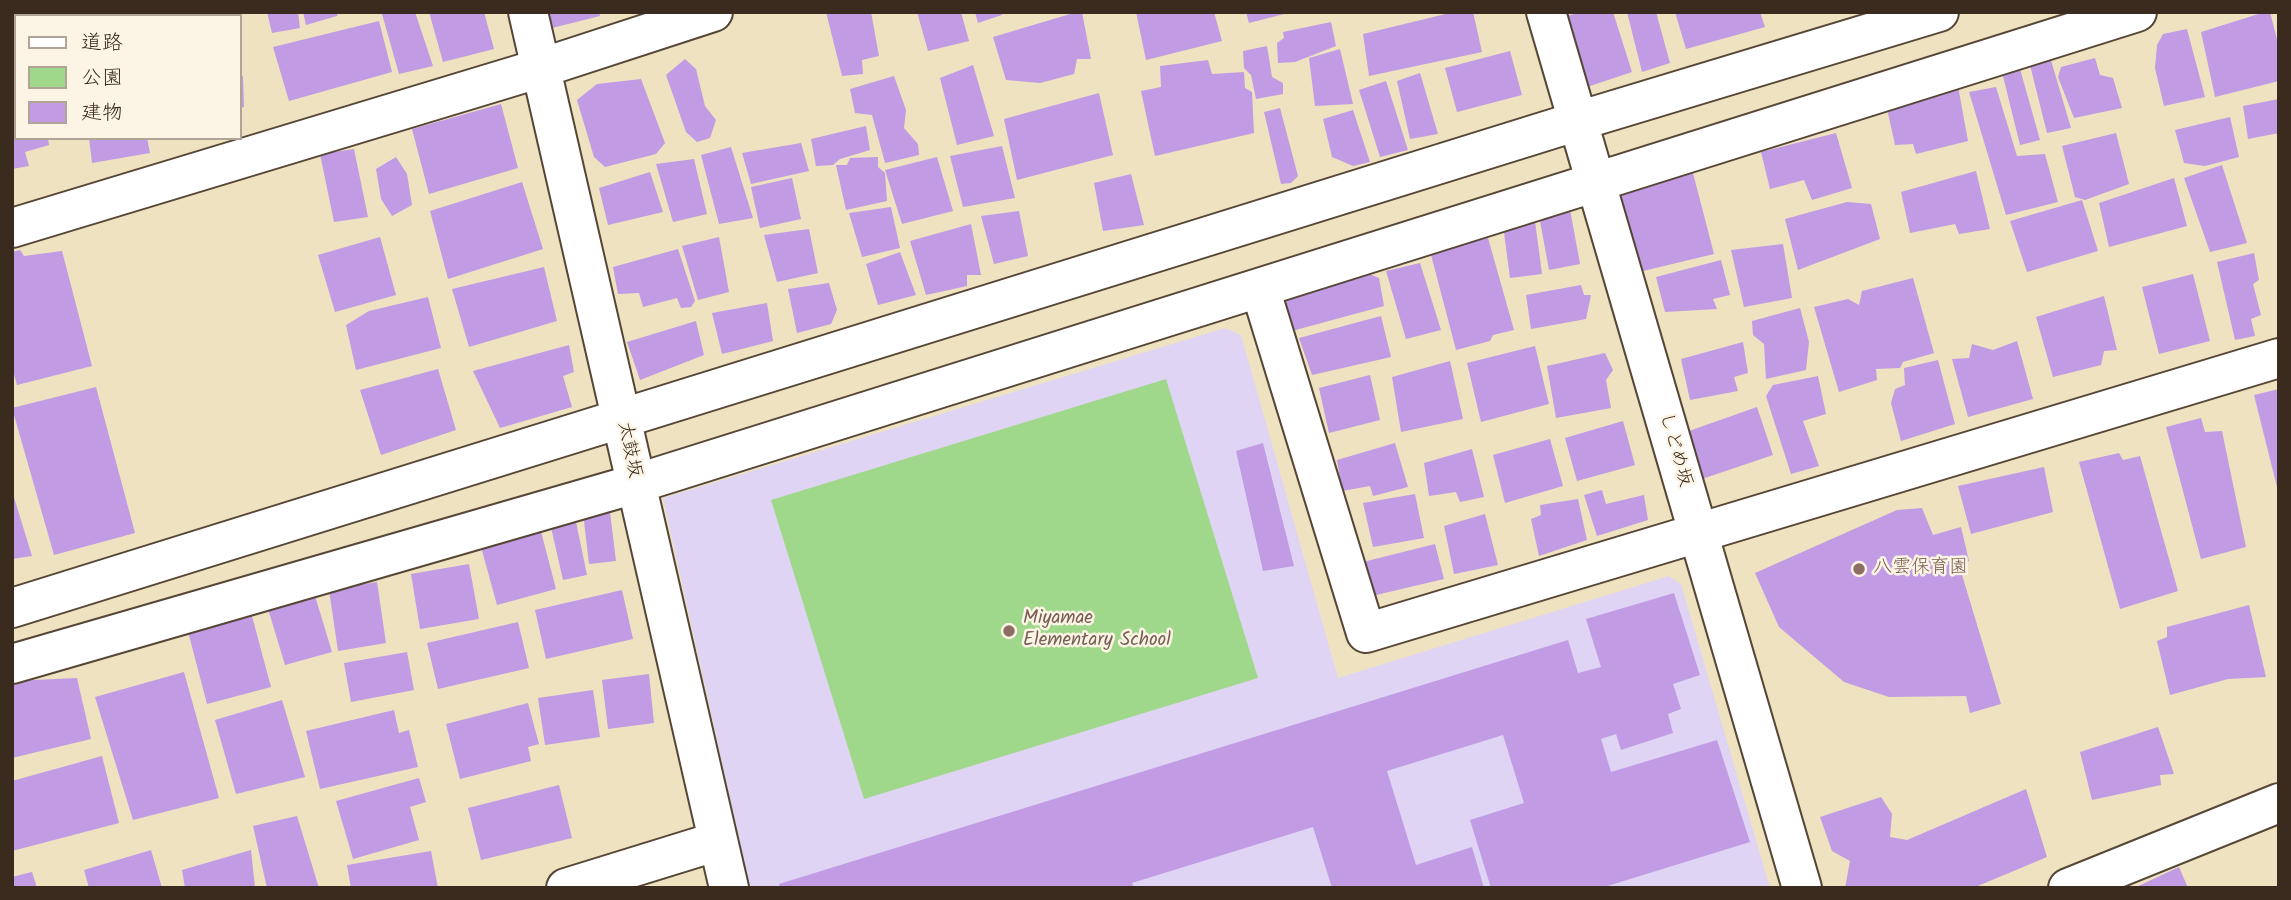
<!DOCTYPE html>
<meta charset="utf-8">
<style>
body{margin:0}
#map{position:relative;width:2291px;height:900px;overflow:hidden;background:#eee2c1;font-family:Kalam,"Klee One",sans-serif}
canvas{display:block}
.frame{position:absolute;inset:0;border:14px solid #3b2a1e;pointer-events:none}
.legend{position:absolute;left:14px;top:14px;width:228px;height:126px;box-sizing:border-box;background:#fcf5e5;border:2px solid #afa495;margin:0;padding:9px 12px;list-style:none;font-size:21px;color:#3b2a1e}
.legend li{display:flex;align-items:center;gap:14px;height:35px}
.legend b{width:35px;border:2px solid #afa495}
</style>
<div id="map">
<canvas width="2291" height="900"></canvas>
<div class="frame"></div>
<ul class="legend">
<li><b style="height:9px;background:#fff"></b>道路</li>
<li><b style="height:19px;background:#a0d88b"></b>公園</li>
<li><b style="height:19px;background:#c19be4"></b>建物</li>
</ul>
</div>
<script>
const ctx = document.querySelector('canvas').getContext('2d');
ctx.lineJoin = 'round';
function fillPath(path, color) { ctx.fillStyle = color; ctx.fill(path, 'evenodd'); }
function strokePath(path, color, width, dash) { ctx.strokeStyle = color; ctx.lineWidth = width; ctx.lineCap = dash ? 'butt' : 'round'; ctx.setLineDash(dash || []); ctx.stroke(path); }
function write(font, color, halo, rows, align = 'center') {
  ctx.font = font + ' Kalam,"Klee One",sans-serif'; ctx.lineWidth = 5; ctx.setLineDash([]); ctx.textBaseline = 'middle'; ctx.strokeStyle = halo; ctx.fillStyle = color; for (const [text, x, y, turn = 0] of rows) {
    ctx.save(); ctx.translate(x, y); ctx.rotate((+turn || 0) * Math.PI / 180); ctx.textAlign = isNaN(turn) ? turn : align; if (halo) ctx.strokeText(text, 0, 0); ctx.fillText(text, 0, 0); ctx.restore();
  }
}
const built = new Path2D(`
 M 1225,328 L 1241,335 L 1338,678 L 1669,576 L 1681,584 L 1770,888 L 750,888 L 663,498 Z`);
const green = new Path2D(`
 M 1166,379 L 1258,678 L 864,799 L 771,500 Z`);
const building = new Path2D(`
 M 130,12 L 227,12 L 227,16 L 131,16 Z
 M 267,12 L 298,12 L 300,28 L 272,33 Z
 M 303,12 L 338,12 L 337,16 L 306,25 Z
 M 386,12 L 415,12 L 433,66 L 399,74 L 382,14 Z
 M 429,12 L 484,12 L 494,49 L 443,62 Z
 M 548,12 L 599,12 L 600,16 L 552,28 Z
 M 826,12 L 871,12 L 879,56 L 862,60 L 863,74 L 842,76 Z
 M 917,12 L 961,12 L 969,41 L 928,51 Z
 M 975,12 L 1001,12 L 1002,15 L 978,23 Z
 M 1077,12 L 1082,12 L 1091,59 L 1077,59 L 1074,74 L 1040,83 L 1006,80 L 993,37 Z
 M 1136,12 L 1214,12 L 1222,41 L 1146,60 Z
 M 1246,12 L 1288,12 L 1288,13 L 1249,23 Z
 M 1454,12 L 1473,12 L 1482,52 L 1369,76 L 1363,34 Z
 M 1582,12 L 1613,12 L 1632,72 L 1584,88 L 1563,17 Z
 M 1627,12 L 1656,12 L 1670,63 L 1642,72 Z
 M 1675,12 L 1760,12 L 1765,27 L 1686,49 Z
 M 2265,12 L 2270,12 L 2279,47 L 2279,81 L 2215,97 L 2201,32 Z
 M 379,21 L 392,72 L 289,101 L 273,47 Z
 M 1331,22 L 1336,46 L 1295,62 L 1278,63 L 1277,43 L 1284,38 L 1283,32 Z
 M 2187,29 L 2205,97 L 2164,106 L 2155,68 L 2157,45 L 2163,34 Z
 M 1267,46 L 1272,77 L 1283,83 L 1283,94 L 1256,99 L 1251,75 L 1244,68 L 1243,51 Z
 M 1340,49 L 1353,104 L 1315,106 L 1309,58 Z
 M 1510,51 L 1522,95 L 1457,112 L 1445,68 Z
 M 2050,57 L 2071,128 L 2047,133 L 2030,65 Z
 M 2095,58 L 2100,75 L 2113,78 L 2122,108 L 2074,118 L 2058,77 L 2061,67 Z
 M 12,59 L 16,59 L 16,138 L 48,138 L 49,145 L 25,152 L 29,166 L 12,169 Z
 M 685,59 L 696,69 L 705,106 L 716,120 L 710,138 L 697,142 L 686,132 L 666,75 Z
 M 1208,60 L 1212,74 L 1244,72 L 1245,88 L 1252,92 L 1254,133 L 1155,156 L 1141,91 L 1161,87 L 1160,66 Z
 M 973,65 L 994,136 L 957,145 L 940,78 Z
 M 2020,69 L 2040,140 L 2020,145 L 2003,76 Z
 M 1420,73 L 1438,134 L 1410,139 L 1397,81 Z
 M 240,76 L 243,76 L 244,107 L 240,108 Z
 M 894,76 L 906,110 L 904,128 L 918,144 L 919,155 L 885,163 L 872,115 L 855,113 L 850,89 Z
 M 641,79 L 665,143 L 656,154 L 605,167 L 594,157 L 577,100 L 597,84 Z
 M 1386,81 L 1408,150 L 1380,157 L 1359,90 Z
 M 1958,86 L 1968,141 L 1916,154 L 1913,144 L 1895,145 L 1886,104 Z
 M 1996,87 L 2017,156 L 2045,154 L 2058,202 L 2006,215 L 1969,92 Z
 M 1099,93 L 1113,155 L 1017,180 L 1004,119 Z
 M 2279,99 L 2279,133 L 2248,139 L 2243,106 Z
 M 501,104 L 518,168 L 429,194 L 412,129 Z
 M 1280,108 L 1298,176 L 1291,183 L 1281,184 L 1264,112 Z
 M 1353,110 L 1370,162 L 1353,166 L 1332,157 L 1323,119 Z
 M 2230,117 L 2239,157 L 2205,166 L 2184,163 L 2175,130 Z
 M 866,126 L 870,150 L 840,159 L 833,165 L 816,166 L 811,139 Z
 M 1836,133 L 1852,188 L 1812,200 L 1804,180 L 1770,189 L 1761,152 Z
 M 2116,133 L 2129,184 L 2085,200 L 2075,197 L 2062,146 Z
 M 89,138 L 147,138 L 150,153 L 92,163 Z
 M 801,143 L 809,171 L 751,184 L 742,153 Z
 M 1002,146 L 1015,198 L 963,207 L 950,156 Z
 M 731,147 L 753,218 L 719,224 L 701,155 Z
 M 354,149 L 368,217 L 334,222 L 320,154 Z
 M 396,157 L 407,174 L 412,205 L 392,216 L 381,199 L 376,169 Z
 M 878,157 L 878,167 L 885,173 L 887,201 L 846,210 L 836,165 L 847,165 L 850,158 Z
 M 937,157 L 953,211 L 902,224 L 885,170 Z
 M 694,159 L 707,214 L 673,222 L 656,164 Z
 M 2222,165 L 2247,243 L 2210,252 L 2184,178 Z
 M 1976,171 L 1990,229 L 1959,234 L 1955,224 L 1910,233 L 1901,192 Z
 M 650,172 L 663,212 L 608,225 L 599,188 Z
 M 1693,173 L 1714,254 L 1639,272 L 1617,190 Z
 M 1131,174 L 1144,225 L 1103,231 L 1094,183 Z
 M 792,178 L 801,219 L 760,228 L 751,187 Z
 M 2174,178 L 2187,226 L 2109,247 L 2099,203 Z
 M 522,182 L 543,249 L 448,279 L 430,211 Z
 M 2082,200 L 2098,251 L 2027,272 L 2010,221 Z
 M 1847,202 L 1871,204 L 1880,239 L 1798,270 L 1785,219 Z
 M 1569,204 L 1580,264 L 1549,270 L 1538,210 Z
 M 891,207 L 900,248 L 862,257 L 849,213 Z
 M 1019,211 L 1028,256 L 994,264 L 981,216 Z
 M 1535,221 L 1542,274 L 1510,278 L 1503,225 Z
 M 971,224 L 981,275 L 967,275 L 967,286 L 926,295 L 910,241 Z
 M 809,229 L 818,273 L 777,282 L 764,235 Z
 M 380,237 L 396,295 L 335,312 L 318,255 Z
 M 719,237 L 729,292 L 698,300 L 682,246 Z
 M 1488,238 L 1514,330 L 1493,335 L 1490,341 L 1456,350 L 1430,251 Z
 M 1783,244 L 1792,298 L 1744,307 L 1731,250 Z
 M 678,249 L 695,301 L 691,307 L 681,308 L 677,298 L 643,307 L 639,293 L 618,294 L 613,267 Z
 M 20,250 L 24,256 L 62,251 L 92,366 L 17,385 L 12,367 L 12,252 Z
 M 900,252 L 916,295 L 878,305 L 866,264 Z
 M 2254,253 L 2259,280 L 2253,284 L 2261,315 L 2251,319 L 2255,336 L 2235,340 L 2217,262 Z
 M 1721,260 L 1730,295 L 1713,299 L 1717,309 L 1665,312 L 1656,277 Z
 M 1420,263 L 1441,330 L 1406,339 L 1386,271 Z
 M 544,267 L 557,321 L 469,347 L 452,289 Z
 M 1358,269 L 1379,278 L 1384,306 L 1292,331 L 1283,294 Z
 M 2193,274 L 2210,341 L 2159,354 L 2142,287 Z
 M 1913,278 L 1934,353 L 1903,362 L 1900,368 L 1876,369 L 1877,380 L 1839,392 L 1814,307 L 1848,299 L 1859,305 L 1862,291 Z
 M 829,283 L 837,310 L 831,324 L 797,333 L 788,289 Z
 M 1581,285 L 1584,295 L 1591,295 L 1586,319 L 1531,329 L 1526,295 Z
 M 2104,296 L 2117,350 L 2104,351 L 2101,365 L 2053,377 L 2036,317 Z
 M 428,297 L 441,348 L 356,370 L 346,325 L 369,311 Z
 M 767,303 L 773,341 L 722,354 L 712,313 Z
 M 1800,308 L 1809,342 L 1806,370 L 1766,379 L 1764,344 L 1753,335 L 1752,321 Z
 M 1381,316 L 1391,357 L 1312,375 L 1299,338 Z
 M 696,321 L 704,355 L 640,380 L 627,342 Z
 M 2017,341 L 2033,399 L 1968,417 L 1952,359 L 1969,358 L 1972,344 L 1993,350 Z
 M 1743,342 L 1748,373 L 1734,377 L 1738,391 L 1690,400 L 1681,359 Z
 M 569,345 L 574,372 L 563,376 L 572,407 L 500,428 L 473,371 Z
 M 1535,346 L 1549,404 L 1481,422 L 1467,363 Z
 M 1605,353 L 1613,370 L 1606,380 L 1611,408 L 1556,418 L 1547,366 Z
 M 1938,360 L 1955,424 L 1901,441 L 1891,403 L 1895,389 L 1905,385 L 1904,368 Z
 M 1450,361 L 1463,419 L 1401,432 L 1392,377 Z
 M 438,369 L 456,430 L 381,455 L 360,390 Z
 M 1370,375 L 1380,420 L 1329,433 L 1319,388 Z
 M 1818,376 L 1826,414 L 1803,421 L 1819,466 L 1791,474 L 1766,396 L 1773,385 Z
 M 96,387 L 135,533 L 54,555 L 12,408 Z
 M 2279,389 L 2279,491 L 2278,491 L 2254,395 Z
 M 1757,407 L 1773,455 L 1702,479 L 1689,431 Z
 M 2201,418 L 2205,432 L 2222,431 L 2246,547 L 2201,559 L 2166,427 Z
 M 1623,421 L 1635,465 L 1577,481 L 1565,438 Z
 M 1550,439 L 1563,486 L 1505,503 L 1493,455 Z
 M 1263,443 L 1294,566 L 1263,571 L 1236,451 Z
 M 1395,443 L 1408,487 L 1373,496 L 1370,486 L 1342,491 L 1337,460 Z
 M 1472,449 L 1484,497 L 1460,502 L 1456,492 L 1429,496 L 1424,463 Z
 M 2119,453 L 2123,460 L 2140,456 L 2178,591 L 2120,609 L 2079,462 Z
 M 2044,467 L 2053,512 L 1971,534 L 1958,486 Z
 M 1602,490 L 1606,504 L 1644,495 L 1648,520 L 1597,536 L 1584,495 Z
 M 12,494 L 13,494 L 32,556 L 12,559 Z
 M 1415,494 L 1424,538 L 1373,547 L 1363,503 Z
 M 1578,499 L 1587,540 L 1539,556 L 1531,519 L 1541,515 L 1540,505 Z
 M 582,504 L 594,513 L 610,512 L 616,561 L 589,564 Z
 M 1922,508 L 1933,535 L 1961,527 L 1969,561 L 1959,565 L 2001,704 L 1970,713 L 1966,696 L 1889,697 L 1844,682 L 1779,627 L 1755,573 L 1897,510 Z
 M 1485,514 L 1498,565 L 1454,574 L 1444,526 Z
 M 575,517 L 587,575 L 563,580 L 550,523 Z
 M 538,520 L 556,589 L 497,605 L 478,536 Z
 M 1435,544 L 1444,579 L 1372,596 L 1363,562 Z
 M 469,564 L 479,619 L 420,629 L 411,574 Z
 M 377,582 L 386,643 L 338,651 L 329,590 Z
 M 312,586 L 332,652 L 285,665 L 265,599 Z
 M 622,590 L 633,639 L 546,659 L 535,610 Z
 M 1674,593 L 1700,675 L 1673,684 L 1681,709 L 1668,714 L 1673,733 L 1621,750 L 1616,734 L 1601,739 L 1611,772 L 1717,740 L 1750,842 L 1601,888 L 1491,888 L 1470,820 L 1524,803 L 1503,735 L 1387,771 L 1416,865 L 1472,847 L 1484,888 L 1332,888 L 1313,827 L 1132,883 L 1134,888 L 780,888 L 779,884 L 1568,640 L 1578,673 L 1601,667 L 1586,619 Z
 M 2249,605 L 2266,677 L 2228,679 L 2170,695 L 2157,641 L 2167,637 L 2167,627 Z
 M 252,616 L 271,687 L 207,704 L 186,624 L 217,625 Z
 M 518,622 L 529,668 L 438,689 L 427,643 Z
 M 407,652 L 414,690 L 351,702 L 344,663 Z
 M 184,672 L 219,798 L 133,820 L 95,697 Z
 M 649,674 L 654,723 L 608,729 L 602,680 Z
 M 77,678 L 91,739 L 12,758 L 12,681 Z
 M 593,690 L 600,737 L 545,745 L 538,698 Z
 M 282,700 L 305,777 L 236,794 L 215,720 Z
 M 528,703 L 539,744 L 528,747 L 531,761 L 460,779 L 446,724 Z
 M 394,710 L 399,733 L 409,730 L 418,767 L 320,789 L 306,731 Z
 M 2158,727 L 2174,774 L 2160,775 L 2161,785 L 2092,800 L 2080,752 Z
 M 102,756 L 119,823 L 12,851 L 12,781 Z
 M 419,778 L 426,802 L 410,807 L 419,840 L 353,859 L 336,801 Z
 M 559,785 L 572,838 L 481,860 L 468,808 Z
 M 2026,789 L 2047,857 L 1973,888 L 1845,888 L 1850,861 L 1832,851 L 1820,817 L 1881,797 L 1892,814 L 1890,837 L 1907,840 Z
 M 297,816 L 319,888 L 267,888 L 253,826 Z
 M 151,850 L 162,888 L 89,888 L 84,870 Z
 M 251,850 L 255,888 L 185,888 L 182,870 Z
 M 431,851 L 438,888 L 351,888 L 347,865 Z
 M 2179,867 L 2188,888 L 2134,888 Z
 M 32,872 L 37,888 L 12,888 L 12,877 Z`);
const minor = new Path2D(`
 M 528,12 L 729,888
 M 1546,12 L 1802,888
 M 12,228 L 541,68 L 713,12
 M 1260,288 L 1366,633 L 2279,358
 M 12,608 L 1578,121 L 1939,12
 M 12,664 L 635,484 L 2137,12
 M 566,888 L 718,841
 M 2068,888 L 2279,803`);
const markers = [
 [1859,569,7,"#8d6e63"],
 [1009,631,7,"#8d6e63"]
];
const streetNames = [
 ["太鼓坂",628,450,78],
 ["しどめ坂",1674,450,74]
];
const educationNames = [
 ["八雲保育園",1873,569],
 ["Miyamae",1023,620],
 ["Elementary School",1023,642]
];
fillPath(built, '#e0d4f4');
fillPath(green, '#a0d88b');
fillPath(building, '#c19be4');
strokePath(minor, '#564636', 42);
strokePath(minor, '#fff', 38);
for (const [x, y, r, color] of markers) { const dot = new Path2D(); dot.arc(x, y, r, 0, 2 * Math.PI); ctx.fillStyle = color; ctx.fill(dot); strokePath(dot, '#fcf5e5', 2.5); }
write('19px', '#3b2a1e', '#fcf5e5', streetNames);
write('19px', '#785e54', '#fcf5e5', educationNames, 'left');
</script>
